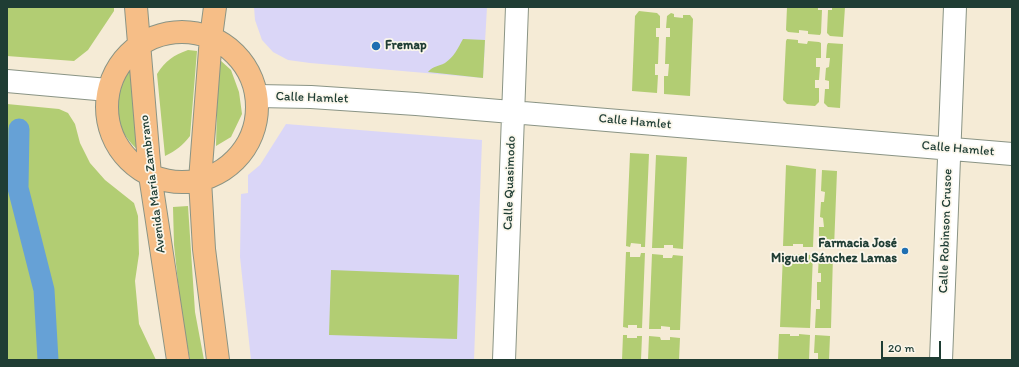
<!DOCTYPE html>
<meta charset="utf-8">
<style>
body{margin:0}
#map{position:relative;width:1019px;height:367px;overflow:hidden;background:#f5ebd6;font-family:Itim,sans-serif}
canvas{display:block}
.frame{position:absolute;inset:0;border:8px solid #1f3d34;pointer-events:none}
.scale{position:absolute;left:881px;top:341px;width:60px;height:18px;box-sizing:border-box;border:2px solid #1f3d34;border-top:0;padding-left:5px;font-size:12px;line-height:14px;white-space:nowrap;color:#1f3d34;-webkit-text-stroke:3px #fbf7ec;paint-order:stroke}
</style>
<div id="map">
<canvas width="1019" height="367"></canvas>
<div class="frame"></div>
<div class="scale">20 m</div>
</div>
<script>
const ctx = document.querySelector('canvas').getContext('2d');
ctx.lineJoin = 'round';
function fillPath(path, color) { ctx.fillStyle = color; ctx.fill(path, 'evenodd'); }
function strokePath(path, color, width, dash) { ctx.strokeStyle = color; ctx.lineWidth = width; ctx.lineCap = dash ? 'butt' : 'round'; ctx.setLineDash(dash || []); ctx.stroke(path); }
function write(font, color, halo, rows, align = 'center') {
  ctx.font = font + ' Itim,sans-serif'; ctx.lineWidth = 3.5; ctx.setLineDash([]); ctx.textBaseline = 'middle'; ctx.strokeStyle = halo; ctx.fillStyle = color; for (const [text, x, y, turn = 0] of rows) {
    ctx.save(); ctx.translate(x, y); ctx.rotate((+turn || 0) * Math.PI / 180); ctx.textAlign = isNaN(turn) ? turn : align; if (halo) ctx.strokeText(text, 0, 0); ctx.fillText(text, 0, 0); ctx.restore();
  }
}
const built = new Path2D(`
 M 254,7 L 487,7 L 483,78 L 310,63 L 288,60 L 273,52 L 262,40 L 255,20 Z
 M 286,124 L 482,140 L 474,360 L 251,360 L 240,257 L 241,194 L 248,193 L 248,175 L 260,165 Z`);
const green = new Path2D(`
 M 7,7 L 114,7 L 114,11 L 88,50 L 74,61 L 7,56 Z
 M 787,7 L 818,7 L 818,10 L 822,10 L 821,33 L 820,35 L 808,34 L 808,31 L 799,30 L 799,33 L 788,32 L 786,30 Z
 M 832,7 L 845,7 L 843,37 L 830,36 L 827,33 L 828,10 L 832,10 Z
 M 639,11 L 657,13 L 660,16 L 660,28 L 656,28 L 656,37 L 659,37 L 658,64 L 655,64 L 655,75 L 658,75 L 657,93 L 632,91 L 635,16 Z
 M 671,13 L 674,14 L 674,17 L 683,18 L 683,15 L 690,15 L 693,19 L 690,96 L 664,94 L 664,76 L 668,76 L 669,64 L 665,64 L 666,37 L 670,37 L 670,28 L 666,28 L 667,16 Z
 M 463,39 L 485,40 L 483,78 L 428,72 C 434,65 438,67 445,63 C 454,57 458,48 463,39 Z
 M 787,39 L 798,40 L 798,43 L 807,44 L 808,41 L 819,42 L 821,43 L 821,58 L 816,58 L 816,67 L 820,67 L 819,80 L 815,80 L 815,88 L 819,88 L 819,102 L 815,106 L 787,104 L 783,100 L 786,41 Z
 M 828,43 L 843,44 L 840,108 L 828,107 L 824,103 L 825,89 L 829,89 L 829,81 L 825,80 L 826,68 L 829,67 L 830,58 L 826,58 L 827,45 Z
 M 188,50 L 197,51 L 190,136 C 183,145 176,151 165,156 L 157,74 C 165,61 174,55 188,50 Z
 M 220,60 L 231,70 L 239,92 L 242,114 L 231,137 L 216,146 L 217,107 Z
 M 132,69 L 142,154 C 122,136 113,120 119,93 C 122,79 122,78 132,69 Z
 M 7,104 L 59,109 L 68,113 L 75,124 L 80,143 L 90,163 L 105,180 L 134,203 L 138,216 L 139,254 L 135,281 L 139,324 L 156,360 L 7,360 Z
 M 630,153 L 649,154 L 645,247 L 641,247 L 641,244 L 631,243 L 630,247 L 626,246 Z
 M 656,155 L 687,157 L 683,249 L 673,248 L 673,245 L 664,245 L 664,248 L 652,248 Z
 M 786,165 L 816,169 L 813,247 L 803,247 L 803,244 L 793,244 L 793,246 L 783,246 Z
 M 822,170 L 837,171 L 834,248 L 819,247 L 819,227 L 824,227 L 823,218 L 820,217 L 821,202 L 824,202 L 825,192 L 821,191 Z
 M 188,206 L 195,312 L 204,360 L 190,360 L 181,310 L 174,245 L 173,207 Z
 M 626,252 L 630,252 L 630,257 L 640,257 L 641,253 L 645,253 L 642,328 L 637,328 L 637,325 L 628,325 L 628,328 L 623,327 Z
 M 652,254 L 663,255 L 663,258 L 672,258 L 673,255 L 683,256 L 680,330 L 670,330 L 670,327 L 661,326 L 661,329 L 649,329 Z
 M 783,254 L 813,255 L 810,328 L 780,327 Z
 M 819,255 L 833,255 L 831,328 L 815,328 L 816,309 L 820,309 L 820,300 L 817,300 L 817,282 L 821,282 L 821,273 L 818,273 Z
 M 331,270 L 459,275 L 457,339 L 329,335 Z
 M 779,334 L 790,334 L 790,336 L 799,336 L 799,334 L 810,335 L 809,360 L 778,360 Z
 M 623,335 L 627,335 L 627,338 L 637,338 L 637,336 L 642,336 L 641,360 L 622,360 Z
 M 815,335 L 830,336 L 829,360 L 818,360 L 818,353 L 814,353 Z
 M 649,336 L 660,337 L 661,340 L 670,340 L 670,337 L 680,338 L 679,360 L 648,360 Z`);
const canal = new Path2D(`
 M 19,129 L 18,188 L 44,290 L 48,360`);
const minor = new Path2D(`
 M 7,81 L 108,90
 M 257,96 L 311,97 L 416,104 L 1012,154
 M 504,360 L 517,7
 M 941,360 L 955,7`);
const major = new Path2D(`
 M 136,7 L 150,175 L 178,360
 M 215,7 L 211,37 L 200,180 L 204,249 L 218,360
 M107 107a75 75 0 1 1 150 0a75 75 0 1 1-150 0Z`);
const markers = [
 [376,46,5,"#1f6fb2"],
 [905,251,4,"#1f6fb2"]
];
const poiNames = [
 ["Fremap",385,46],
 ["Farmacia José",897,244,"right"],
 ["Miguel Sánchez Lamas",897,259,"right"]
];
const streetNames = [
 ["Calle Hamlet",312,98,2],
 ["Calle Hamlet",635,122,5],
 ["Calle Hamlet",958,149,5],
 ["Calle Quasimodo",510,183,-88],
 ["Avenida María Zambrano",153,184,-97],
 ["Calle Robinson Crusoe",946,231,-88]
];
fillPath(built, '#dad6f7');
fillPath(green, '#b2cd73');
strokePath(canal, '#66a1d6', 21);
strokePath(minor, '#8a9485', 24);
strokePath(major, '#8a9485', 24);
strokePath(minor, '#fff', 22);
strokePath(major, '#f6be87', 22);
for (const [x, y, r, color] of markers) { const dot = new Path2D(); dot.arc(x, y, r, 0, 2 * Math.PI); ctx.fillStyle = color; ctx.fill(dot); strokePath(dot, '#fbf7ec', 1.5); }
write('bold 13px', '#1f3d34', '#fbf7ec', poiNames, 'left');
write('13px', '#1f3d34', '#fbf7ec', streetNames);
</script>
